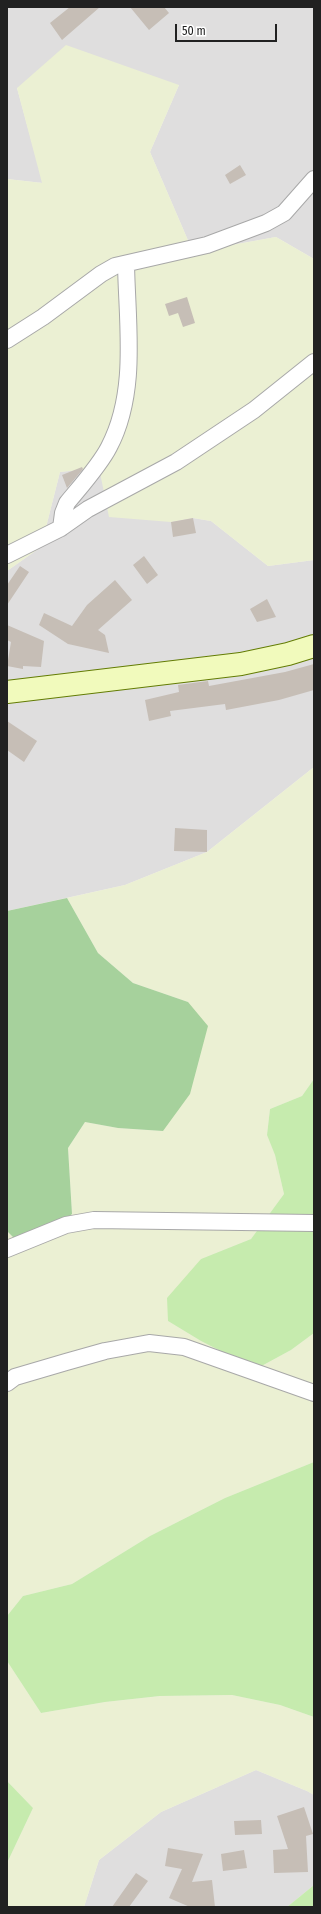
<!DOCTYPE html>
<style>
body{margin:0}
#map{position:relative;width:321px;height:1914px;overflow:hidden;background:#f1efe7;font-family:"Fira Sans Condensed",sans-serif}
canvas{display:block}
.frame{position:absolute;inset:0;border:8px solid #212121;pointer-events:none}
.scale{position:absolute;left:175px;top:24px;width:102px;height:18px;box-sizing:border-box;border:2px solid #212121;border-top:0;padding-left:5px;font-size:12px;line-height:14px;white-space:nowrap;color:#212121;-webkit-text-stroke:3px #fff;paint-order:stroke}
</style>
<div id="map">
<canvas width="321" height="1914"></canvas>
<div class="frame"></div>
<div class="scale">50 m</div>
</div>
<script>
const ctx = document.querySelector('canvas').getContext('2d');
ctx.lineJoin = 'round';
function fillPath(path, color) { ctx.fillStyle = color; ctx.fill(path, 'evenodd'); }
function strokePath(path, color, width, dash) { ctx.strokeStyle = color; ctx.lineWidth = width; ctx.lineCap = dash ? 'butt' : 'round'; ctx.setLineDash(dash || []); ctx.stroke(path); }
const residential = new Path2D(`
 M 7,7 L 314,7 L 314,259 L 276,237 L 193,252 L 150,152 L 179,85 L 17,88 L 43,183 L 7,179 Z
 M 100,467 L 171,522 L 193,518 L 211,521 L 268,566 L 314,560 L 314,767 L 207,852 L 125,885 L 7,911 L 7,571 L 41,547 L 60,472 Z
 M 256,1770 L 307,1791 L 314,1795 L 314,1885 L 287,1907 L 84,1907 L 99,1860 L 161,1812 Z`);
const farmland = new Path2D(`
 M 66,45 L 179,85 L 150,152 L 193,252 L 276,237 L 314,259 L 314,560 L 268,566 L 211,521 L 193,518 L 171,522 L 109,517 L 99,468 L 60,472 L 41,547 L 7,571 L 7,179 L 42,183 L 17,88 Z
 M 314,767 L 314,1079 L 302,1096 L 270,1109 L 267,1135 L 275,1155 L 284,1194 L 251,1239 L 201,1259 L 168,1321 L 201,1341 L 256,1369 L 291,1350 L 314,1333 L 314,1462 L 225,1498 L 150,1536 L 72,1584 L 23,1596 L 7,1616 L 7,1231 L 22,1246 L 72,1214 L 68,1148 L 85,1122 L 118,1128 L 163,1131 L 188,1002 L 133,983 L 98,953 L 67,898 L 125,885 L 207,852 Z
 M 7,1661 L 41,1713 L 105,1702 L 161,1696 L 232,1695 L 280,1705 L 314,1717 L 314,1795 L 307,1791 L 256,1770 L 161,1812 L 99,1860 L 84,1907 L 7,1907 L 7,1863 L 33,1808 L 7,1781 Z`);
const grass = new Path2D(`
 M 314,1079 L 314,1333 L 291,1350 L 256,1369 L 201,1341 L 168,1321 L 167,1298 L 201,1259 L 251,1239 L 284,1194 L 275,1155 L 267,1135 L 270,1109 L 302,1096 Z
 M 314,1462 L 314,1717 L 280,1705 L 232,1695 L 160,1696 L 105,1702 L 41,1713 L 7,1661 L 7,1616 L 23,1596 L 72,1584 L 150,1536 L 225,1498 Z
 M 7,1781 L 33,1808 L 7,1863 Z
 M 314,1885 L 314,1907 L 287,1907 Z`);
const forest = new Path2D(`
 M 67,898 L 98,953 L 133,983 L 188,1002 L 208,1026 L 190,1094 L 163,1131 L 118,1128 L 85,1122 L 68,1148 L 72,1214 L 44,1241 L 22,1246 L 7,1231 L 7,911 Z`);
const building = new Path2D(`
 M 70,7 L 100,7 L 62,40 L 50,23 Z
 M 130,7 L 164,7 L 169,13 L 149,30 Z
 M 240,165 L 246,175 L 230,184 L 225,175 Z
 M 187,297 L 195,323 L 183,327 L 178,313 L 169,316 L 165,304 Z
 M 82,467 L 83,469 L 67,488 L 62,475 Z
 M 193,518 L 196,533 L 173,537 L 171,522 Z
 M 144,556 L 158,575 L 147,584 L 133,565 Z
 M 20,566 L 29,572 L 7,605 L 7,585 Z
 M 115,580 L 132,600 L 98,630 L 105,635 L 109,653 L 68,644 L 39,625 L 44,613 L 72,626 L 87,605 Z
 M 267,599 L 276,617 L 257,622 L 250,609 Z
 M 7,625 L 44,641 L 41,667 L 23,666 L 23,669 L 7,666 L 11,642 L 7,640 Z
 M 314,664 L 314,690 L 279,700 L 226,710 L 225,704 L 170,711 L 171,716 L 149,721 L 145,700 L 179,692 L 178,685 L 208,681 L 209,686 L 285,672 Z
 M 7,721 L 37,741 L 24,762 L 7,750 Z
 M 175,828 L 207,830 L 207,852 L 174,851 Z
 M 304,1807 L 313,1834 L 306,1836 L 308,1872 L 274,1873 L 273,1850 L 288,1849 L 277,1816 Z
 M 261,1820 L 262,1834 L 235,1835 L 234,1821 Z
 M 168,1848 L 203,1854 L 192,1882 L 212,1880 L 215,1907 L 190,1907 L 169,1898 L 182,1869 L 165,1866 Z
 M 244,1850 L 247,1868 L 223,1871 L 221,1854 Z
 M 136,1873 L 148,1881 L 129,1907 L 112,1907 Z`);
const street = new Path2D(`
 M 7,340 L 43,317 L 101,274 L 115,266 L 207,245 L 266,223 L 284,213 L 314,179
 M 61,528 L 63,513 L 67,503 C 80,487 100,465 109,447 C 138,392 127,324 126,264
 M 7,555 L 61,528 L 88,509 L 176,462 L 254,410 L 314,362
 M 7,1249 L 66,1225 L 94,1220 L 314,1223
 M 7,1383 L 15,1377 L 66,1362 L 105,1351 L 149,1343 L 184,1347 L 314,1393`);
const secondary = new Path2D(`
 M 7,692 L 241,664 L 288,654 L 314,646`);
fillPath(residential, '#dfdede');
fillPath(farmland, '#ebf0d3');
fillPath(grass, '#c6ebae');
fillPath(forest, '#a6d19c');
fillPath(building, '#c6beb6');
strokePath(street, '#a8a8a8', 18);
strokePath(secondary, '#637c04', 24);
strokePath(street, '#fff', 16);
strokePath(secondary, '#f1fabc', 22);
</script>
